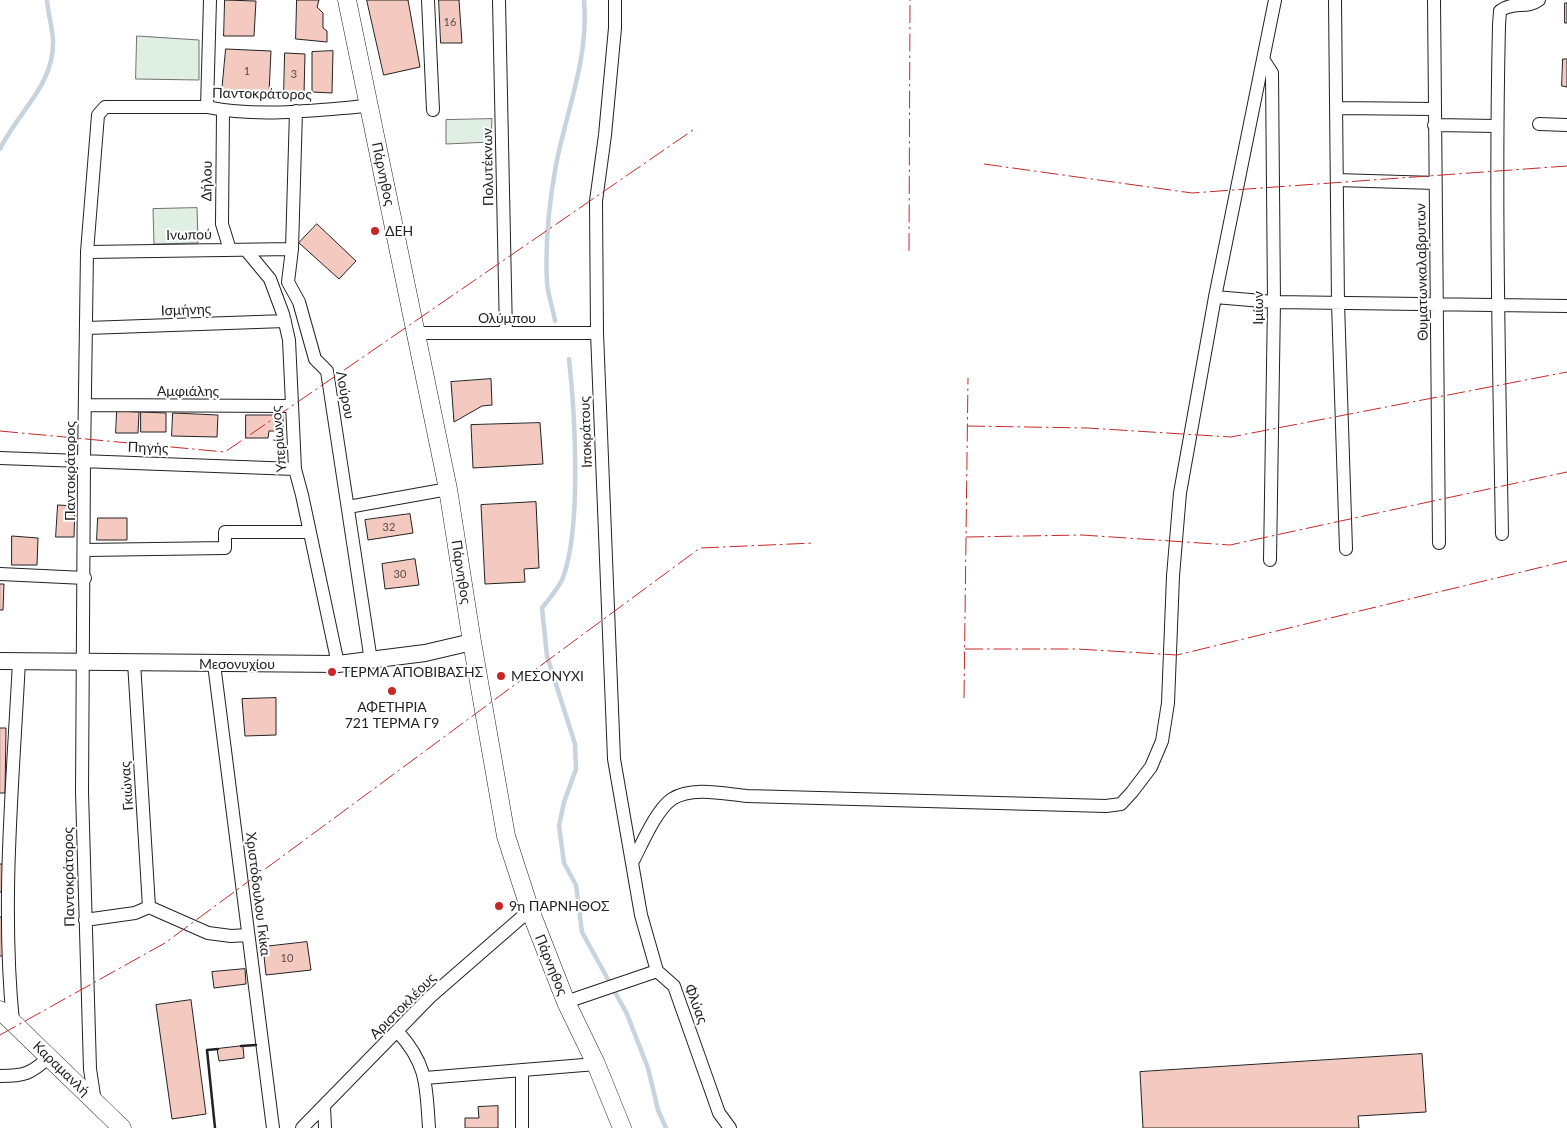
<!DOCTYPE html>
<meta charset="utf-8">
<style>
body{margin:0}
canvas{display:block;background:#fff}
</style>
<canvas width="1567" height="1128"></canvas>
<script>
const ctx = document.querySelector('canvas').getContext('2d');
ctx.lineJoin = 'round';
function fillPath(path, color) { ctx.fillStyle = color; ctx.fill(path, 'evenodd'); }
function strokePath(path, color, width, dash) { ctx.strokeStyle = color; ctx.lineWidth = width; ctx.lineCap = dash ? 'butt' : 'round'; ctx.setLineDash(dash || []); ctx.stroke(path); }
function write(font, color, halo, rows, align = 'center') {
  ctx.font = font + ' Lato,sans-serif'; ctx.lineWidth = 4; ctx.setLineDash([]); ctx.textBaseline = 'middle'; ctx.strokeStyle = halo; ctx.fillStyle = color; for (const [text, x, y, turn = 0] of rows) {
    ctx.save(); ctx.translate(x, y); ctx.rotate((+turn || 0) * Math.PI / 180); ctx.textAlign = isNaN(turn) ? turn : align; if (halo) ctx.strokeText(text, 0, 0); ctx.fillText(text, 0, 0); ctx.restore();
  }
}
const green = new Path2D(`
 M 137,36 L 199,40 L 199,80 L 136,79 Z
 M 492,119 L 491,142 L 446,144 L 446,120 Z
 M 197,208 L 198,243 L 154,244 L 153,209 Z`);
const stream = new Path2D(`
 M 0,149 C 19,110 55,85 53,39 C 52,26 48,13 47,0
 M 555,321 C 553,309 548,295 547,283 C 545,245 549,203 556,165 C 567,109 589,58 584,0
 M 569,359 C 575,413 582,531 562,580 C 557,590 549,599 542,608 L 547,656 L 575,744 L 576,769 L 564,802 L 559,826 L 564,863 L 576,885 L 582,932 L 627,1014 L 648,1068 L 658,1110 L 666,1128`);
const building = new Path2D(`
 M 225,0 L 256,1 L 254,36 L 224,36 Z
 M 297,0 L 319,0 L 317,7 L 323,13 L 323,28 L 327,31 L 327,42 L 296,39 Z
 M 367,0 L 408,0 L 420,67 L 384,75 Z
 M 439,0 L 459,0 L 462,43 L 441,43 Z
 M 1565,3 L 1567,3 L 1567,23 L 1565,23 Z
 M 226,49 L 271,51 L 269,93 L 222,92 Z
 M 333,51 L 332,93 L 312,92 L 312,52 Z
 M 285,53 L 305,54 L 304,94 L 284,94 Z
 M 1563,59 L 1567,59 L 1567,87 L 1562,86 Z
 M 317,224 L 356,261 L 339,279 L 299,243 Z
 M 491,379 L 492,405 L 482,406 L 454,422 L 451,382 Z
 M 117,411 L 139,412 L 138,433 L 116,433 Z
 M 141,412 L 166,413 L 166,432 L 141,432 Z
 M 173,413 L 218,415 L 217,437 L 172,436 Z
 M 246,415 L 283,415 L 283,431 L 269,431 L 268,438 L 246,438 Z
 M 540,423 L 543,464 L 473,468 L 471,425 Z
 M 536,502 L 539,568 L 524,569 L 525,582 L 485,584 L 481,505 Z
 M 58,505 L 75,506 L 74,537 L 56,537 Z
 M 410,514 L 413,533 L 368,540 L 365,520 Z
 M 98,518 L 127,518 L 127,540 L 97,540 Z
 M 12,536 L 38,538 L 37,565 L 12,565 Z
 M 415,559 L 419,585 L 385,589 L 382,564 Z
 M 0,584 L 4,584 L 3,610 L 0,610 Z
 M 276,698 L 276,735 L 245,736 L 242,699 Z
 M 0,728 L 6,728 L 5,793 L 0,793 Z
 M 0,864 L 3,864 L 3,892 L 0,892 Z
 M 0,917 L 5,917 L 4,956 L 0,956 Z
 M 307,942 L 311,970 L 266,975 L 263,947 Z
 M 245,969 L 246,984 L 214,988 L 212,972 Z
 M 191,1000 L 206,1114 L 172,1119 L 156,1005 Z
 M 243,1046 L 244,1058 L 219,1061 L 217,1049 Z
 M 1422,1054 L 1426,1112 L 1358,1116 L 1359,1128 L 1143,1128 L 1140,1072 Z
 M 498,1106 L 498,1128 L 465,1128 L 465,1118 L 479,1118 L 478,1107 Z`);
const minor = new Path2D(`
 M 428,0 L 433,110
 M 499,0 L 506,333
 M 615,0 L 615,28 L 605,135 L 596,201 L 597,333 L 614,759 L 641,915 L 657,971 L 674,986 L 719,1113 L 730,1128
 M 1335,0 L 1338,303 L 1346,549
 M 1434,0 L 1439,543
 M 1263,59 L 1272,73 L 1274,302 L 1270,560
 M 207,107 L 210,0
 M 1336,108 L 1434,109
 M 223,111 L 222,224 L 230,250
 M 296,111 L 292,249 L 288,282 L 299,302 L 315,359 L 327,371 L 371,661
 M 1539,124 L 1567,125
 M 1434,125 L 1496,126
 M 1337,180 L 1435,183
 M 246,250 L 270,279 L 283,314 L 289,340 L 295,469 L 302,495 L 338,664
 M 87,252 L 292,249
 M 1215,297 L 1274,302 L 1567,306
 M 87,328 L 285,321
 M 417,333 L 597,333
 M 85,405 L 291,406
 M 0,458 L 295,469
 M 348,507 L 448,489
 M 1502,534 C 1499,364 1495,195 1499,25 L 1500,11 C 1512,1 1527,9 1539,0
 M 85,550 L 225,548 L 225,532 L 310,532
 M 0,574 L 85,578
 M 134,662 L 149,907
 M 214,664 L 273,1128
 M 633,861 C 642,844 656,810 672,799 C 692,786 725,794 747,796 L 1106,806 L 1121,804 L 1132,792 L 1151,767 L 1162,741 L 1168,703 L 1173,576 L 1180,493 L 1215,297 L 1275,0
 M 85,920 L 135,913 L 149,907 L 208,933 L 231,936 L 248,935
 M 566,1002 L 657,971
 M 13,1022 C 1,903 13,781 19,661
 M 398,1032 C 428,1065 426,1086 429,1128
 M 522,1070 L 522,1128
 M 0,1076 C 24,1076 31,1074 49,1057
 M 425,1078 L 596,1064
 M 95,1102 L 90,1069 L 82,792 L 84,461 L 87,252 L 98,115 L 105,107 L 207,107 C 259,118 316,110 368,106
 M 324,1106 L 325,1128
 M 302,1128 L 430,997 L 530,910`);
const tertiary = new Path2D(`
 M 0,661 L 338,664 L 425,653 L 472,642`);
const secondary = new Path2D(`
 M 347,0 L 448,489 L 472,642 L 506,836 L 530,910 L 566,1002 L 596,1064 L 622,1128
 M 0,1010 L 122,1128`);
const wall = new Path2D(`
 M 241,1046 L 256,1045
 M 215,1128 L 207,1050 L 218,1049`);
const power = new Path2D(`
 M 984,164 L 1192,193 L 1567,166
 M 909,251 L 910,0
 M 967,426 L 1087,428 L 1231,437 L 1567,372
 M 0,431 L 225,452 L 693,130
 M 966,537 L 1082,535 L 1230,545 L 1567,472
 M 965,649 L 1077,649 L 1177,655 L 1567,561
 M 964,698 L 968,378
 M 0,1035 L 165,943 L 700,548 L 814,543`);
const markers = [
 [375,231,5,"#c62828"],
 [332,672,5,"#c62828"],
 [501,676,5,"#c62828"],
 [392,691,5,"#c62828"],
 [499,906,5,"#c62828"]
];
const numberNames = [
 ["16",450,22],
 ["1",247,71],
 ["3",294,74],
 ["32",389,527],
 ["30",400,574],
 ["10",287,958]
];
const streetNames = [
 ["Παντοκράτορος",262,94,1],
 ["Πολυτέκνων",488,167,-91],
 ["Πάρνηθος",383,174,78],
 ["Δήλου",207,181,-89],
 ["Ινωπού",189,235,-1],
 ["Θυματωνκαλαβρυτων",1422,272,-91],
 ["Ιμίων",1258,308,-90],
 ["Ισμήνης",186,310,-2],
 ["Ολύμπου",507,318],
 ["Αμφιάλης",188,391],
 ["Λούρου",345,395,79],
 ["Ιποκράτους",586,432,-92],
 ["Υπερίωνος",279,439,-95],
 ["Πηγής",148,448,2],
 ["Παντοκράτορος",70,471,-90],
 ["Πάρνηθος",461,572,81],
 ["Μεσονυχίου",237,664],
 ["Γκιώνας",127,786,-94],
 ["Παντοκράτορος",69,877,-91],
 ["Χριστόδουλου Γκίκα",258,894,83],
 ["Πάρνηθος",551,965,68],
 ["Φλύας",696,1004,69],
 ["Αριστοκλέους",403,1006,-45],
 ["Καραμανλή",61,1069,44]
];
const poiNames = [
 ["ΔΕΗ",385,231],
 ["ΤΕΡΜΑ ΑΠΟΒΙΒΑΣΗΣ",342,672],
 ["ΜΕΣΟΝΥΧΙ",511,676],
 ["ΑΦΕΤΗΡΙΑ",392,707,"center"],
 ["721 ΤΕΡΜΑ Γ9",392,723,"center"],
 ["9η ΠΑΡΝΗΘΟΣ",509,906]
];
fillPath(green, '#e0efe3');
strokePath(green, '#6f6f6f', 1);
strokePath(stream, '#c7d3dd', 4.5);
fillPath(building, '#f3c9c0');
strokePath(building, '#222', 1);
strokePath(minor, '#222', 14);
strokePath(tertiary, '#222', 18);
strokePath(secondary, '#222', 19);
strokePath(minor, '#fff', 12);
strokePath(tertiary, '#fff', 16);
strokePath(secondary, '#fff', 18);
strokePath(wall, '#222', 2.5);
strokePath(power, '#c62828', 1, [18, 4, 2.5, 4]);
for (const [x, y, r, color] of markers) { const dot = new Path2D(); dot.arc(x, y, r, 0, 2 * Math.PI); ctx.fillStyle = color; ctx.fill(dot); strokePath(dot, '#fff', 2); }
write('11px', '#564c4a', null, numberNames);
write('14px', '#222', '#fff', streetNames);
write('14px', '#222', '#fff', poiNames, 'left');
</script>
